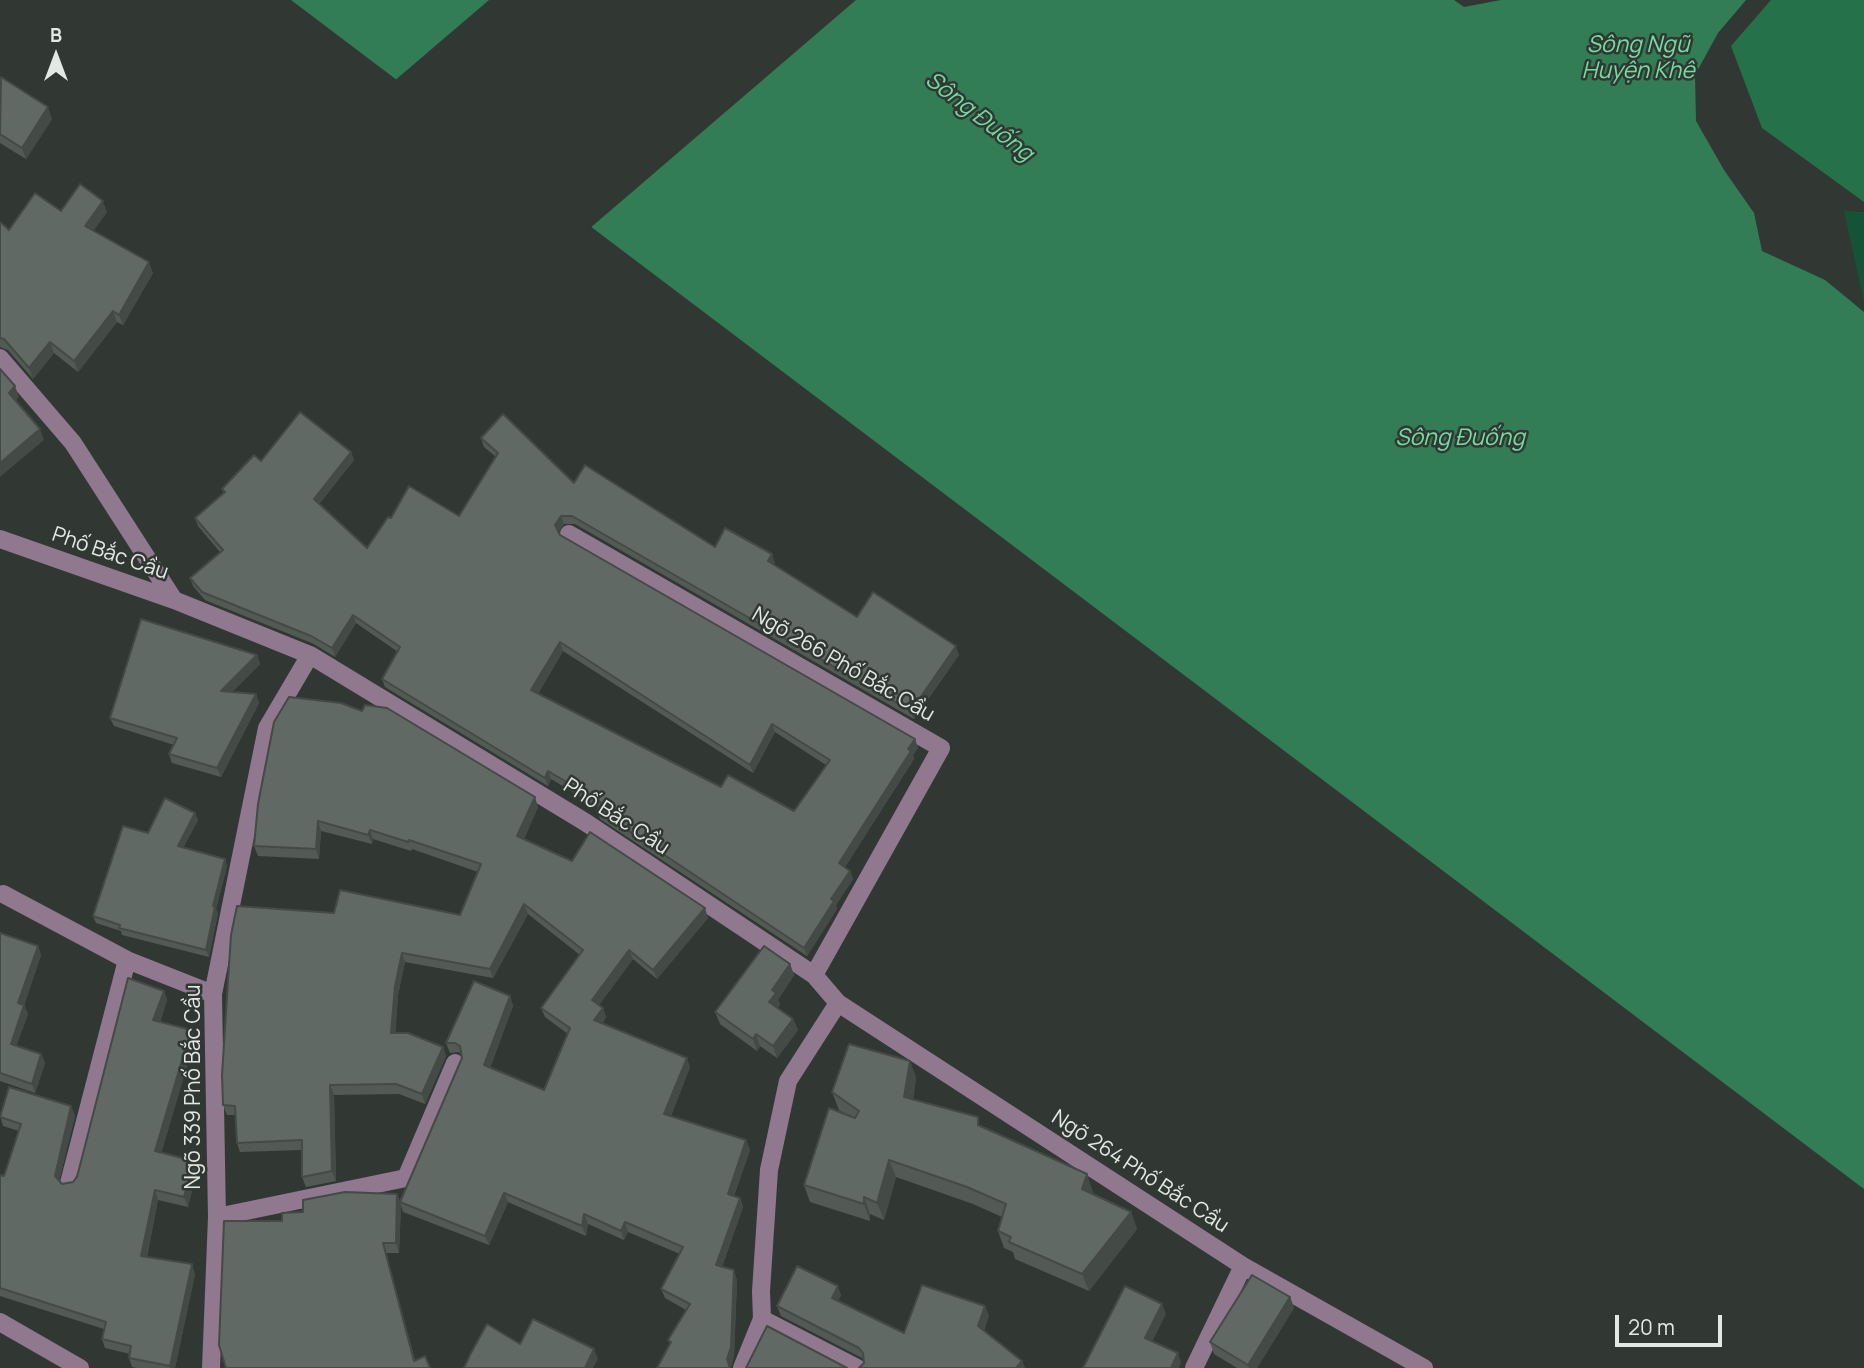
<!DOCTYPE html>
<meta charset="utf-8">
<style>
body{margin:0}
#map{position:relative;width:1864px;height:1368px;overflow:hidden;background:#313833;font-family:Manrope,sans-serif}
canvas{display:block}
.north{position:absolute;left:21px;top:21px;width:70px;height:70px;-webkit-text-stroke:5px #313833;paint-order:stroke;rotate:0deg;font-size:19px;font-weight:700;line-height:28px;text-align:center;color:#e3e8e5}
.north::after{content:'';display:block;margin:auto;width:24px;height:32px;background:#e3e8e5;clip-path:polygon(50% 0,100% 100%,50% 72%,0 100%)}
.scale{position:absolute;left:1615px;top:1315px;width:107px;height:32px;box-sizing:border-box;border:4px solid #e3e8e5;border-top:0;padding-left:9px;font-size:21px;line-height:24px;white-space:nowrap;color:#e3e8e5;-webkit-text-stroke:5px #313833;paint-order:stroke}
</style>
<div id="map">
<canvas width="1864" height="1368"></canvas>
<div class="north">B</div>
<div class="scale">20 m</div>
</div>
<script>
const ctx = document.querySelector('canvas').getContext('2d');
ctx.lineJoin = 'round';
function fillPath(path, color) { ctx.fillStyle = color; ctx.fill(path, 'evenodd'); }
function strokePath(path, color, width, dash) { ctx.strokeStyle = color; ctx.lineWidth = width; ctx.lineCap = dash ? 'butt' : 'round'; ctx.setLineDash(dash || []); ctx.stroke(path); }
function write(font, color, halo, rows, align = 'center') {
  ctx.font = font + ' Manrope,sans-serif'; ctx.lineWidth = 5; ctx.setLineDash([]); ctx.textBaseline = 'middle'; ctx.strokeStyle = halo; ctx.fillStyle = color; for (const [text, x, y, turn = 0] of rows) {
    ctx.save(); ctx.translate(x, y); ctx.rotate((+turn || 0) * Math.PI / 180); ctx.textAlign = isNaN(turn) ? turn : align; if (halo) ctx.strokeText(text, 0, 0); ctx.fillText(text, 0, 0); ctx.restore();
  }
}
const green = new Path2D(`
 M 1844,211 L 1864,212 L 1864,302 Z`);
const forest = new Path2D(`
 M 1771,0 L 1864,0 L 1864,202 L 1762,128 L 1731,46 Z`);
const water = new Path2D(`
 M 291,0 L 1454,0 L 1464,7 L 1501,0 L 1746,0 L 1718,33 L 1695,75 L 1696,121 L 1724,170 L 1754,213 L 1762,251 L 1825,280 L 1864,312 L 1864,1189 Z`);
const pier = new Path2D(`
 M 489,0 L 856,0 L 589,229 L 393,82 Z`);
const minor = new Path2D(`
 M 0,358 L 73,443 L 174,600
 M 569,534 L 941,748 L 814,975
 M 0,539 L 174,600 L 310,655 L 585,822 L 814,975 L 838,1003 L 788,1081 L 769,1170 L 761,1291 L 762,1319 L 742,1368
 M 3,894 L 127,960 L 213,994
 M 838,1003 L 1243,1266 L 1424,1368
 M 69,1183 L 127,960
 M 217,1217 L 406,1178 L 455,1063
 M 762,1319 L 857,1368
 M 0,1322 L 80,1368
 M 211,1368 L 217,1217 L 213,994 L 267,728 L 310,655
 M 1194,1368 L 1243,1266`);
const wall = new Path2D(`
 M 0,78 L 52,119 L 26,159 L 0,143 Z
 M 61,211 L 107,212 L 93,231 L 153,273 L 123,325 L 117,322 L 78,372 L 54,353 L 33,379 L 8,350 L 0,347 L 0,222 L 9,230 Z
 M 481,438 L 574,483 L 715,547 L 775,563 L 774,565 L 857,617 L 959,655 L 914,719 L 575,524 L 564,524 L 558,532 L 560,535 L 915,739 L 918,748 L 913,755 L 914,759 L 845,867 L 850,871 L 853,879 L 836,905 L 837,909 L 807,956 L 600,819 L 597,810 L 599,808 L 551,779 L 548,786 L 385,687 L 382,679 L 398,652 L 356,623 L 335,657 L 314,644 L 205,600 L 193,586 L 190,578 L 220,552 L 198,526 L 195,518 L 224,493 L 222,489 L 261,461 L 351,452 L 354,460 L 319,504 L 367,548 L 391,518 L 459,516 L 496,457 L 484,447 ZM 563,651 L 753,773 L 775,732 L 826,765 L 794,811 L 721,787 L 538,694 Z
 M 257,655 L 260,664 L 232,692 L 256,694 L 259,703 L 221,777 L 172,763 L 169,754 L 174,745 L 114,726 L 110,718 Z
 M 258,804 L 538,807 L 524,839 L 572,861 L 708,918 L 657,979 L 633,959 L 599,1005 L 603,1008 L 606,1017 L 602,1024 L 690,1067 L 671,1116 L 746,1140 L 750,1150 L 734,1196 L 740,1198 L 743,1207 L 722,1267 L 737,1280 L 734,1357 L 670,1344 L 668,1340 L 686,1310 L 665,1298 L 661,1289 L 680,1254 L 628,1232 L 624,1240 L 588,1224 L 586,1236 L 508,1202 L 489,1245 L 403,1212 L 401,1205 L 399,1253 L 386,1253 L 415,1360 L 430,1368 L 226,1368 L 282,1221 L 303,1212 L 397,1194 L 400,1201 L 462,1058 L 461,1054 L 459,1052 L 450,1053 L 446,1043 L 510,996 L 513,1006 L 490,1068 L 544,1090 L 568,1034 L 545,1017 L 541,1008 L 580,955 L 528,914 L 493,978 L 405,962 L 398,995 L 395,1033 L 443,1047 L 446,1056 L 425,1104 L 399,1094 L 334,1095 L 336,1181 L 306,1187 L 302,1177 L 302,1150 L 240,1152 L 237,1143 L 235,1115 L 227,1115 L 223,1105 L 334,913 L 460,915 L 478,872 L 412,849 L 411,851 L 373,839 L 372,844 L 321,831 L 319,859 L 258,856 L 254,846 Z
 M 195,813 L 198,820 L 183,848 L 225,859 L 227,866 L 216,909 L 218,913 L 209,957 L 122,935 L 121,931 L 96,923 L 93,916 L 148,833 Z
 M 0,933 L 38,946 L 41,955 L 24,1005 L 28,1014 L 16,1046 L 41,1054 L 45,1063 L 35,1093 L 0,1081 Z
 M 790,964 L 794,975 L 778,1000 L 780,1004 L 778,1008 L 793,1019 L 798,1030 L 777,1058 L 760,1046 L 757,1051 L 720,1024 L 715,1012 Z
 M 164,991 L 167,1000 L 160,1022 L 191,1030 L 195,1039 L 161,1153 L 197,1170 L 188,1207 L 158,1200 L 147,1257 L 195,1274 L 175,1368 L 137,1368 L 132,1367 L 129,1358 L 130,1354 L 105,1348 L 102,1339 L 104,1329 L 0,1296 L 0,1177 L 4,1176 L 19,1131 L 3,1126 L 0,1115 L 71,1106 L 75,1116 L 59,1181 L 62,1184 L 73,1182 Z
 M 910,1061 L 916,1078 L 913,1099 L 982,1126 L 1093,1192 L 1093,1194 L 1131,1212 L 1137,1229 L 1089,1291 L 1015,1259 L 1013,1252 L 1004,1248 L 998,1231 L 1002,1217 L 973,1204 L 896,1177 L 884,1220 L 870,1214 L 870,1221 L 810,1202 L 804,1185 L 845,1114 L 839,1110 L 832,1092 Z
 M 841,1295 L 838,1301 L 904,1333 L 989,1315 L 984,1331 L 1022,1361 L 1025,1368 L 859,1368 L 864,1363 L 864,1359 L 862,1358 L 781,1316 L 777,1306 Z
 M 1290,1297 L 1294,1308 L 1257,1368 L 1237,1368 L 1214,1354 L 1210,1342 Z`);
const shadedWall = new Path2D(`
 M 48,107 L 52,119 L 26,159 L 22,148 Z
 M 103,201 L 107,212 L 89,237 L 85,226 Z
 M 149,262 L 153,273 L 123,325 L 119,315 Z
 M 113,311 L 117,322 L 78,372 L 74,361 Z
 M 50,342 L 54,353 L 33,379 L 29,368 Z
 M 15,386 L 19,397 L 13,404 L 9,393 Z
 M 40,429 L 44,440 L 0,477 L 0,463 Z
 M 351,452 L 354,460 L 317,507 L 314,499 Z
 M 561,516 L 564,524 L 558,533 L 555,525 Z
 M 772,554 L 775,563 L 771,569 L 768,561 Z
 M 353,615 L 356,623 L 335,657 L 332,648 Z
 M 560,642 L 563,651 L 535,699 L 531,690 Z
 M 956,646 L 959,655 L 914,719 L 911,711 Z
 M 257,655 L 260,664 L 224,700 L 221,691 Z
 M 256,694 L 259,703 L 221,777 L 217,768 Z
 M 772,724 L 775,732 L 753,773 L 750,765 Z
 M 915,739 L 918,748 L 913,755 L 914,759 L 842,872 L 839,863 Z
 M 548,771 L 551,779 L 548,786 L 545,778 Z
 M 535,797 L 538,807 L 521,846 L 517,836 Z
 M 195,813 L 198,820 L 180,853 L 178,846 Z
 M 318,821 L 321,831 L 319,859 L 316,849 Z
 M 370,830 L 373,839 L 372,844 L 368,835 Z
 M 225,859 L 227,866 L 216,909 L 218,913 L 209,957 L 206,950 L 213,906 Z
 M 850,871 L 853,879 L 836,905 L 837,909 L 807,956 L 804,948 L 831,899 Z
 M 524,904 L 528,914 L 493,978 L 490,969 Z
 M 705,908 L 708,918 L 657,979 L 653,970 Z
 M 38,946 L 41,955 L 22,1012 L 18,1003 Z
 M 629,950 L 633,959 L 595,1010 L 592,1000 Z
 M 402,953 L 405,962 L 398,995 L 395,1043 L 391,1033 L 395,986 Z
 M 790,964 L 794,975 L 778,1000 L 780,1004 L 774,1013 L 769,1002 L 772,990 Z
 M 164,991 L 167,1000 L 157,1030 L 153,1020 Z
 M 510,996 L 513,1006 L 487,1075 L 484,1065 Z
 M 24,1005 L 28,1014 L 14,1053 L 11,1044 Z
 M 603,1008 L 606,1017 L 597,1030 L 594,1020 Z
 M 793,1019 L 798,1030 L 777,1058 L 773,1046 Z
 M 191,1030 L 195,1039 L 159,1161 L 155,1151 Z
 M 756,1034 L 760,1046 L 757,1051 L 753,1039 Z
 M 443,1047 L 446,1056 L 425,1104 L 422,1094 Z
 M 41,1054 L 45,1063 L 35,1093 L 32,1084 Z
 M 687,1058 L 690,1067 L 668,1123 L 664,1114 Z
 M 910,1061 L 916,1078 L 910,1114 L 904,1097 Z
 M 330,1085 L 334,1095 L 336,1181 L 332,1171 Z
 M 71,1106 L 75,1116 L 58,1185 L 55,1176 Z
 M 746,1140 L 750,1150 L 731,1203 L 728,1194 Z
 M 889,1160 L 896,1177 L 884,1220 L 877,1203 Z
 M 194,1161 L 197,1170 L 188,1207 L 184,1197 Z
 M 1087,1174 L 1093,1192 L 1088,1206 L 1082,1189 Z
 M 155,1190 L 158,1200 L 145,1265 L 141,1256 Z
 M 504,1193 L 508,1202 L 489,1245 L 485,1236 Z
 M 397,1194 L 401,1205 L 399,1253 L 396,1243 Z
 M 864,1197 L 870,1214 L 870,1221 L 864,1204 Z
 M 740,1198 L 743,1207 L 719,1275 L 716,1265 Z
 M 1131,1212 L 1137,1229 L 1089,1291 L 1082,1274 Z
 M 584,1214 L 588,1224 L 586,1236 L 582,1226 Z
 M 625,1222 L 628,1232 L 624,1240 L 621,1231 Z
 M 383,1243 L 386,1253 L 417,1368 L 414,1361 Z
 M 192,1264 L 195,1274 L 175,1368 L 170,1368 L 170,1366 Z
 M 734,1270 L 737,1280 L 734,1357 L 731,1368 L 730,1368 L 727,1359 Z
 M 838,1286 L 841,1295 L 835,1308 L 832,1298 Z
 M 1290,1297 L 1294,1308 L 1257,1368 L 1249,1368 L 1248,1365 Z
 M 1162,1304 L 1166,1314 L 1149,1348 L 1145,1338 Z
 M 985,1306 L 989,1315 L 982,1336 L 978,1326 Z
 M 594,1349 L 598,1359 L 593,1368 L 585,1368 Z
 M 1178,1353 L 1181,1363 L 1179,1368 L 1171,1368 Z
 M 1022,1361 L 1025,1368 L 1016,1368 Z`);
const building = new Path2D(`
 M 1,77 L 48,107 L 22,148 L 0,134 Z
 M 80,184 L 103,201 L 85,226 L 149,262 L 119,315 L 113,311 L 74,361 L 50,342 L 29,368 L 4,339 L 0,338 L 0,222 L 9,230 L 35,193 L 61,211 Z
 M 0,369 L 15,386 L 9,393 L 40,429 L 0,463 Z
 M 300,412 L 351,452 L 314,499 L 367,548 L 388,517 L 391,518 L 409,486 L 459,516 L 498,453 L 481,438 L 503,414 L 574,483 L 585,465 L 715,547 L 725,528 L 772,554 L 768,561 L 857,617 L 873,592 L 956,646 L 911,711 L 572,516 L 561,516 L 555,525 L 560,535 L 915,739 L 908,749 L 911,751 L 839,863 L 850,871 L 831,899 L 834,901 L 804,948 L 597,810 L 602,803 L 548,771 L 545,778 L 382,679 L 400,647 L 353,615 L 332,648 L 311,636 L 202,592 L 190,578 L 223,550 L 195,518 L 225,492 L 222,489 L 254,455 L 261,461 ZM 560,642 L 750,765 L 772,724 L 830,760 L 794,811 L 728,775 L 721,787 L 531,690 Z
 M 141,619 L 257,655 L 221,691 L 256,694 L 217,768 L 169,754 L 177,738 L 110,718 Z
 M 289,697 L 341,703 L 362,711 L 365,705 L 387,708 L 535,797 L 517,836 L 572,861 L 590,832 L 705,908 L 653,970 L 629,950 L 592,1000 L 603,1008 L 594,1020 L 687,1058 L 664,1114 L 746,1140 L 728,1194 L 740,1198 L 716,1265 L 734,1270 L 731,1347 L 727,1359 L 730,1368 L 657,1368 L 671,1342 L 668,1340 L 690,1304 L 661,1289 L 683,1247 L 625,1222 L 621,1231 L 584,1214 L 582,1226 L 504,1193 L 485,1236 L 400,1202 L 462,1058 L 460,1046 L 455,1043 L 446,1043 L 474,981 L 510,996 L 484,1065 L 544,1090 L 570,1028 L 541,1008 L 583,950 L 524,904 L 490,969 L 402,953 L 395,986 L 391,1033 L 408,1033 L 443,1047 L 422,1094 L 396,1084 L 330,1085 L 332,1171 L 302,1177 L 302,1140 L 237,1143 L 235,1106 L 223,1105 L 222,1075 L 231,935 L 237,906 L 334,913 L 340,890 L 460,915 L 481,864 L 409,840 L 408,842 L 370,830 L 368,835 L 318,821 L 316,849 L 254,846 L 258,804 L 274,722 Z
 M 165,798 L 195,813 L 178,846 L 225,859 L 213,906 L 215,907 L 206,950 L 119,928 L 120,925 L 93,916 L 123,826 L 148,833 Z
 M 0,933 L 38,946 L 18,1003 L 24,1005 L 11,1044 L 41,1054 L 32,1084 L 0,1073 Z
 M 764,946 L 790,964 L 772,990 L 776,993 L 769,1002 L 793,1019 L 773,1046 L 756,1034 L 753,1039 L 715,1012 Z
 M 128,978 L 164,991 L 153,1020 L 191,1030 L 155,1151 L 194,1161 L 184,1197 L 155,1190 L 141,1256 L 192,1264 L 170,1366 L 129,1358 L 131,1346 L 102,1339 L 106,1322 L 0,1288 L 0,1177 L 1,1175 L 4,1176 L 21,1124 L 0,1117 L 9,1087 L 71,1106 L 55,1176 L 62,1184 L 73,1182 L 77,1177 Z
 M 849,1044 L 910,1061 L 904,1097 L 978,1117 L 978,1125 L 1087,1174 L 1082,1189 L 1131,1212 L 1082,1274 L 1009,1242 L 1011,1237 L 998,1231 L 1006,1204 L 967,1187 L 889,1160 L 877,1203 L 864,1197 L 864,1204 L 804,1185 L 829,1108 L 855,1118 L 859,1111 L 832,1092 Z
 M 345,1192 L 397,1194 L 396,1243 L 383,1243 L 414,1361 L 425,1356 L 430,1368 L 226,1368 L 219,1345 L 224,1221 L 282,1221 L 282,1213 L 303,1212 L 303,1200 Z
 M 797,1266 L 838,1286 L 832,1298 L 904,1333 L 922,1285 L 985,1306 L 978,1326 L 1022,1361 L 1016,1368 L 859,1368 L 864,1363 L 863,1353 L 859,1348 L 777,1306 Z
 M 1252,1275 L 1290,1297 L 1248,1365 L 1210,1342 Z
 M 1125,1286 L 1162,1304 L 1145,1338 L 1178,1353 L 1171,1368 L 1083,1368 Z
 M 533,1319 L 594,1349 L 585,1368 L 464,1368 L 471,1353 L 487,1324 L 520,1344 Z
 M 767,1326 L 847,1368 L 746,1368 Z`);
const streetNames = [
 ["Phố Bắc Cầu",110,554,19],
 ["Ngõ 266 Phố Bắc Cầu",843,665,30],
 ["Phố Bắc Cầu",616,817,33],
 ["Ngõ 339 Phố Bắc Cầu",194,1087,-90],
 ["Ngõ 264 Phố Bắc Cầu",1140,1172,33]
];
const waterNames = [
 ["Sông Ngũ",1638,46],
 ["Huyện Khê",1638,72],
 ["Sông Đuống",979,117,38],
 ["Sông Đuống",1460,439]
];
fillPath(green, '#145335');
fillPath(forest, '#25714a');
fillPath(water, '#337d56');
fillPath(pier, '#313833');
strokePath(minor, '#90788e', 18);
fillPath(wall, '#535a56');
fillPath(shadedWall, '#444a46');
fillPath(building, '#616964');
strokePath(building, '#444a46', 2);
write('21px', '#e3e8e5', '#313833', streetNames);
write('italic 23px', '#74daa1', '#313833', waterNames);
</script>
